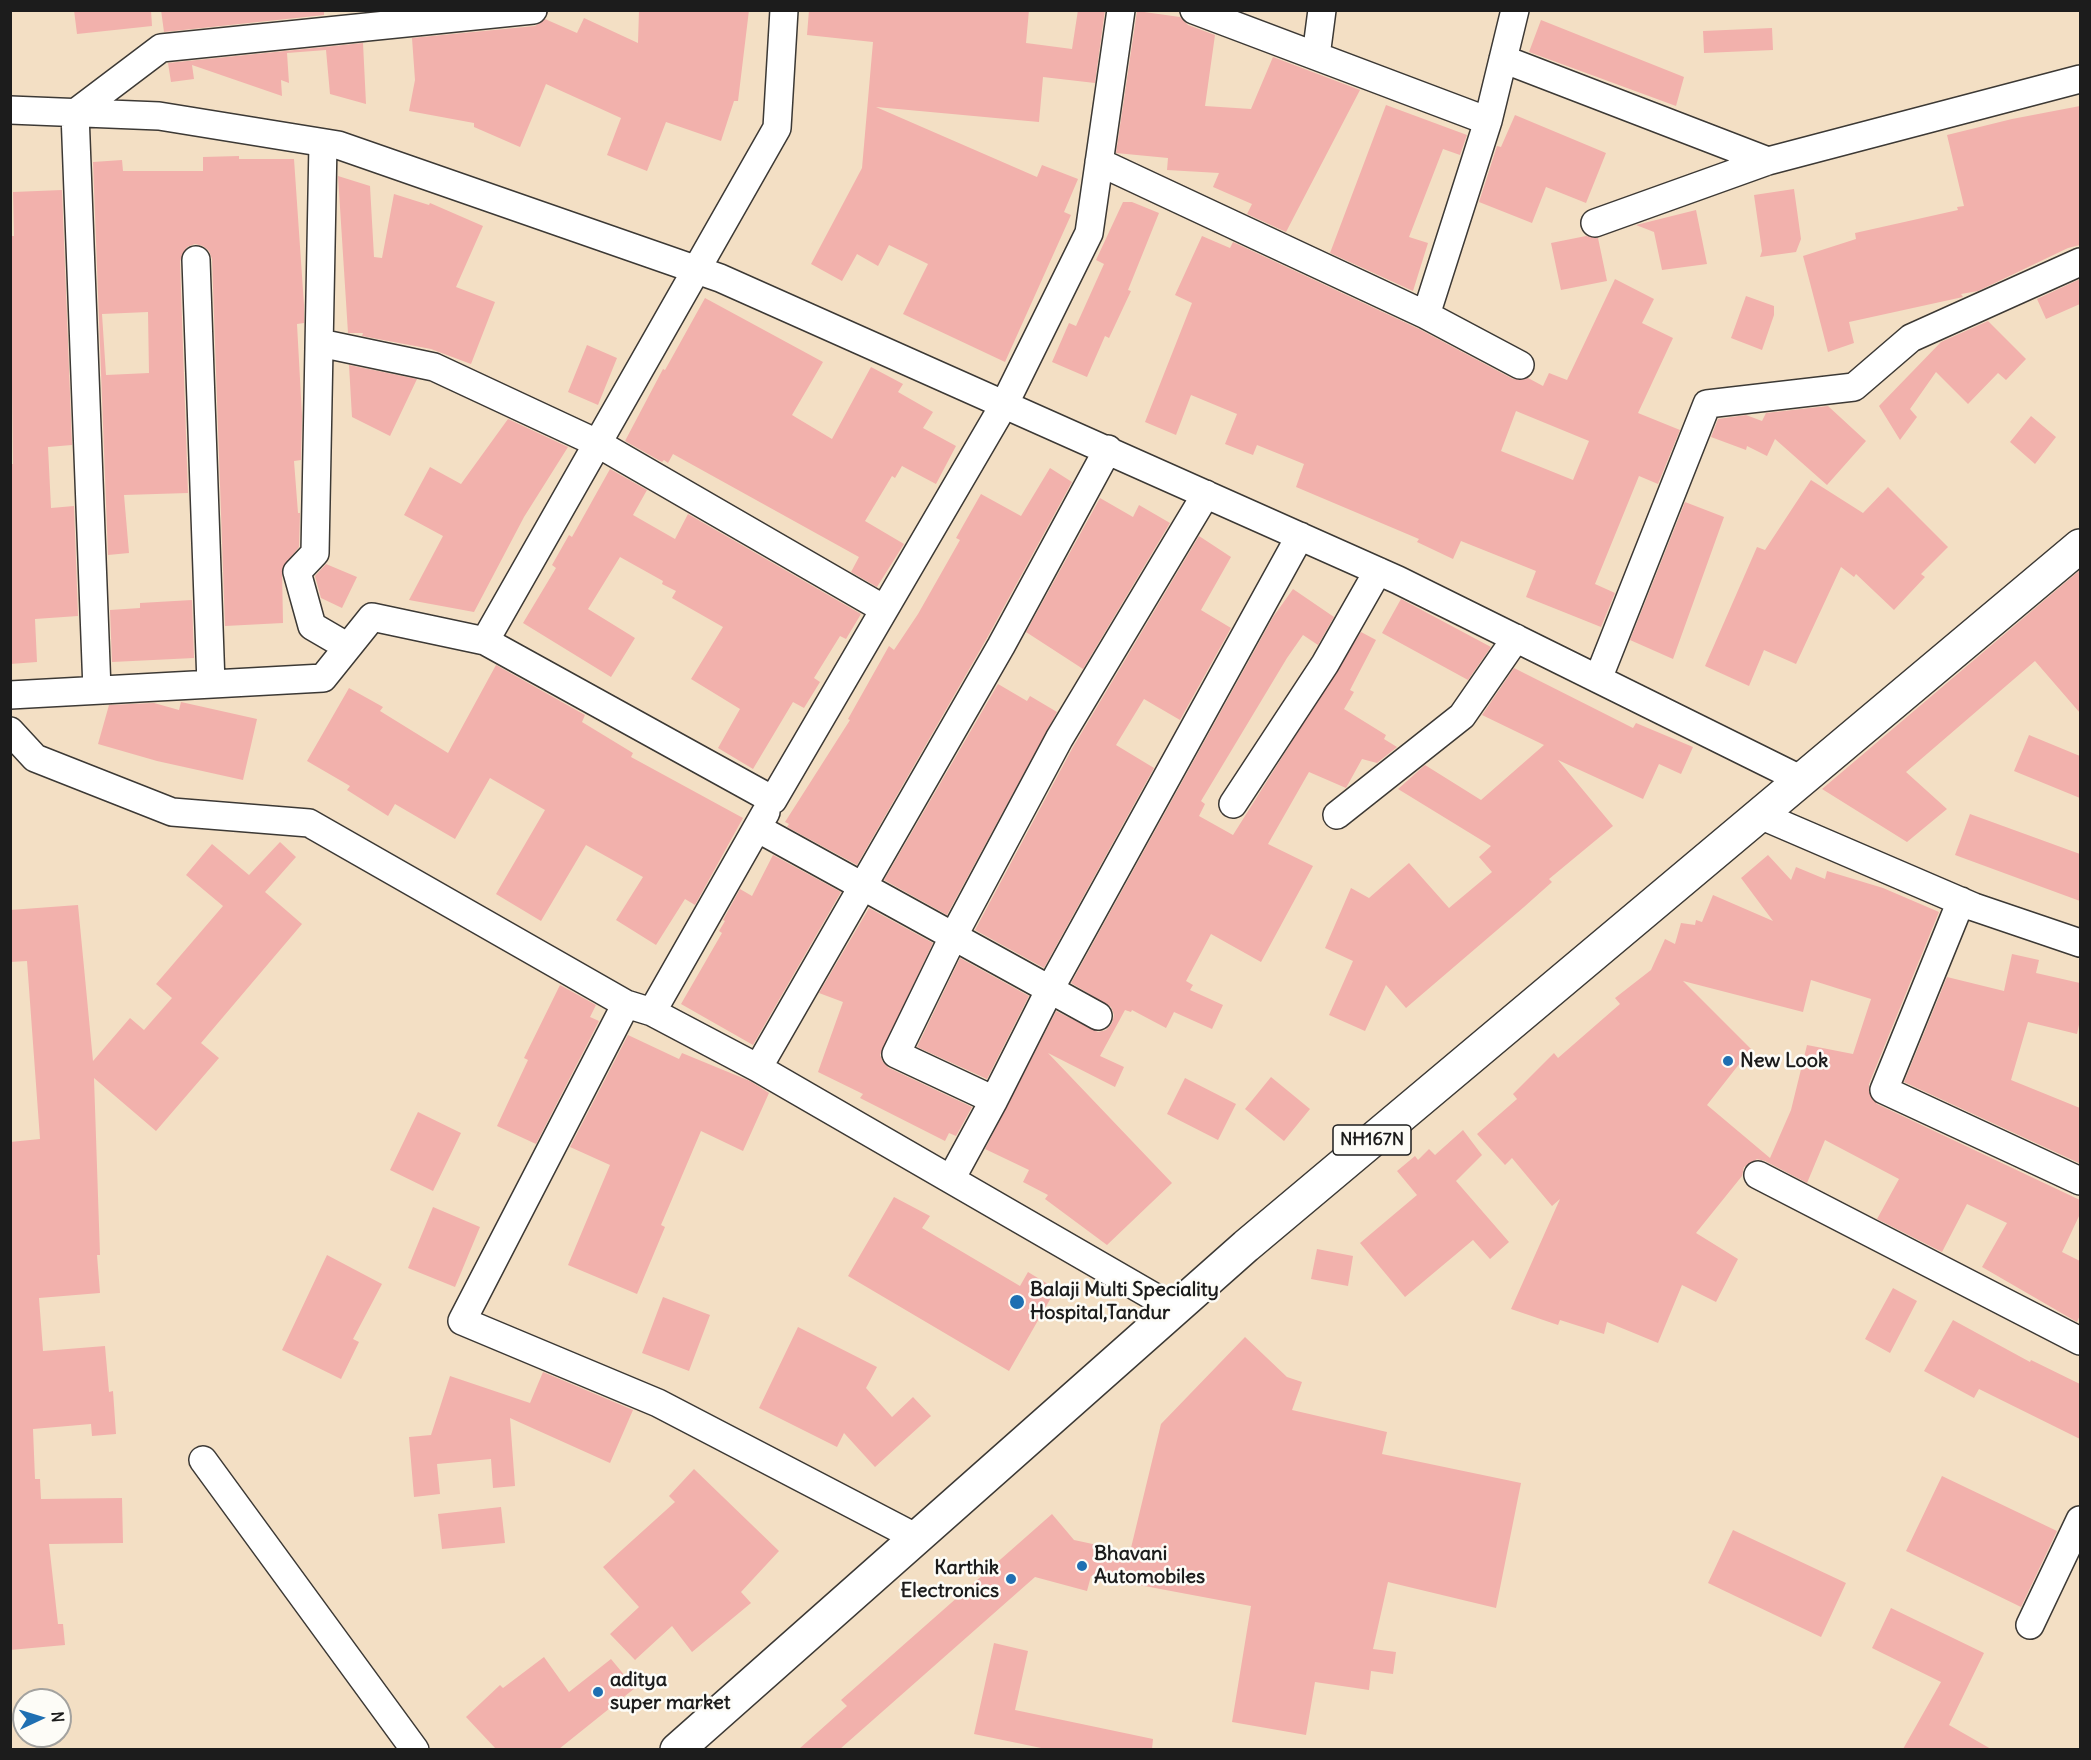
<!DOCTYPE html>
<style>
body{margin:0}
#map{position:relative;width:2091px;height:1760px;overflow:hidden;background:#f3dfc4;font-family:Delius,sans-serif}
canvas{display:block}
.frame{position:absolute;inset:0;border:12px solid #1c1c1c;pointer-events:none}
.north{position:absolute;left:12px;top:1688px;width:60px;height:60px;box-sizing:border-box;background:#fdfcf7;border:2px solid #a3a29f;border-radius:50%;rotate:86deg;font-size:16px;font-weight:700;line-height:24px;text-align:center;color:#1c1c1c}
.north::after{content:'';display:block;margin:auto;width:21px;height:27px;background:#1f6fb2;clip-path:polygon(50% 0,100% 100%,50% 72%,0 100%)}
</style>
<div id="map">
<canvas width="2091" height="1760"></canvas>
<div class="frame"></div>
<div class="north">N</div>
</div>
<script>
const ctx = document.querySelector('canvas').getContext('2d');
ctx.lineJoin = 'round';
function fillPath(path, color) { ctx.fillStyle = color; ctx.fill(path, 'evenodd'); }
function strokePath(path, color, width, dash) { ctx.strokeStyle = color; ctx.lineWidth = width; ctx.lineCap = dash ? 'butt' : 'round'; ctx.setLineDash(dash || []); ctx.stroke(path); }
function write(font, color, halo, rows, align = 'center') {
  ctx.font = font + ' Delius,sans-serif'; ctx.lineWidth = 5; ctx.setLineDash([]); ctx.textBaseline = 'middle'; ctx.strokeStyle = halo; ctx.fillStyle = color; for (const [text, x, y, turn = 0] of rows) {
    ctx.save(); ctx.translate(x, y); ctx.rotate((+turn || 0) * Math.PI / 180); ctx.textAlign = isNaN(turn) ? turn : align; if (halo) ctx.strokeText(text, 0, 0); ctx.fillText(text, 0, 0); ctx.restore();
  }
}
const building = new Path2D(`
 M 74,10 L 151,10 L 152,26 L 77,34 Z
 M 161,10 L 324,10 L 324,15 L 164,32 Z
 M 639,10 L 749,10 L 738,101 L 734,101 L 721,141 L 666,122 L 647,171 L 607,155 L 621,118 L 546,84 L 520,147 L 474,127 L 474,123 L 409,111 L 415,80 L 412,38 L 535,26 L 545,19 L 577,33 L 584,18 L 638,43 Z
 M 809,10 L 1029,10 L 1026,43 L 1072,49 L 1078,10 L 1105,10 L 1095,83 L 1043,77 L 1039,122 L 876,107 L 1037,177 L 1042,165 L 1078,179 L 1064,212 L 1071,215 L 1005,362 L 903,314 L 928,264 L 889,245 L 878,266 L 857,254 L 842,281 L 811,264 L 862,168 L 873,42 L 807,35 Z
 M 1137,11 L 1180,17 L 1188,25 L 1215,35 L 1205,106 L 1251,109 L 1273,57 L 1360,90 L 1286,232 L 1247,214 L 1252,204 L 1213,187 L 1219,173 L 1167,170 L 1168,158 L 1116,153 Z
 M 1541,20 L 1684,77 L 1676,106 L 1529,52 Z
 M 1772,28 L 1773,50 L 1704,53 L 1703,31 Z
 M 363,43 L 366,104 L 330,94 L 326,50 L 287,53 L 289,83 L 281,80 L 282,96 L 192,65 L 194,79 L 171,82 L 168,63 Z
 M 1386,105 L 1467,135 L 1460,155 L 1443,149 L 1409,237 L 1428,243 L 1413,291 L 1330,253 Z
 M 2080,106 L 2080,245 L 2068,248 L 1978,291 L 1961,294 L 1963,297 L 1849,322 L 1854,343 L 1828,352 L 1803,256 L 1856,239 L 1855,233 L 1958,210 L 1957,207 L 1964,206 L 1947,135 L 2012,119 Z
 M 1515,115 L 1606,153 L 1586,203 L 1546,187 L 1532,223 L 1479,202 L 1497,146 L 1501,147 Z
 M 239,156 L 239,159 L 294,159 L 304,305 L 304,323 L 297,324 L 302,416 L 301,460 L 294,461 L 298,513 L 300,513 L 299,547 L 282,569 L 283,623 L 225,626 L 212,259 L 209,251 L 203,246 L 195,244 L 187,247 L 180,261 L 188,493 L 124,495 L 129,553 L 108,555 L 93,162 L 122,160 L 123,171 L 203,171 L 203,157 ZM 148,312 L 149,373 L 106,375 L 102,314 Z
 M 338,176 L 370,186 L 374,257 L 382,258 L 394,194 L 429,205 L 430,203 L 483,226 L 456,287 L 495,302 L 471,364 L 431,349 L 362,336 L 363,333 L 348,333 Z
 M 1794,189 L 1801,239 L 1796,252 L 1760,257 L 1762,251 L 1754,195 Z
 M 62,190 L 72,445 L 48,447 L 51,508 L 74,506 L 78,616 L 35,619 L 37,662 L 10,664 L 10,464 L 13,464 L 10,236 L 14,236 L 13,192 Z
 M 1123,202 L 1132,202 L 1159,213 L 1128,290 L 1131,291 L 1109,338 L 1105,336 L 1087,377 L 1052,362 L 1069,323 L 1076,326 L 1104,264 L 1096,260 Z
 M 1696,210 L 1707,264 L 1662,270 L 1654,232 L 1636,225 Z
 M 1202,236 L 1230,248 L 1233,242 L 1419,329 L 1513,379 L 1528,378 L 1543,386 L 1549,373 L 1567,380 L 1615,279 L 1654,299 L 1642,323 L 1673,338 L 1638,413 L 1680,430 L 1658,484 L 1639,476 L 1595,584 L 1615,593 L 1601,627 L 1526,597 L 1536,571 L 1461,541 L 1453,559 L 1417,542 L 1419,539 L 1296,487 L 1304,464 L 1257,445 L 1253,455 L 1225,444 L 1237,414 L 1191,395 L 1176,435 L 1145,422 L 1192,303 L 1175,295 ZM 1516,411 L 1589,441 L 1573,480 L 1501,451 Z
 M 1586,236 L 1598,238 L 1607,281 L 1561,290 L 1551,243 Z
 M 2080,279 L 2080,304 L 2046,319 L 2037,299 Z
 M 1746,296 L 1774,306 L 1774,315 L 1762,350 L 1731,338 Z
 M 705,298 L 823,362 L 792,415 L 832,439 L 871,367 L 903,384 L 898,392 L 933,412 L 923,428 L 956,446 L 936,484 L 902,466 L 895,478 L 892,476 L 865,521 L 904,544 L 877,587 L 851,572 L 859,557 L 673,454 L 668,463 L 664,460 L 662,462 L 625,441 L 663,369 L 665,370 Z
 M 1988,321 L 2026,359 L 2006,380 L 1998,373 L 1968,404 L 1936,372 L 1910,409 L 1917,417 L 1900,440 L 1879,406 L 1941,342 Z
 M 587,345 L 617,358 L 598,405 L 568,392 Z
 M 349,365 L 417,379 L 390,436 L 352,417 Z
 M 1828,406 L 1866,441 L 1827,485 L 1775,439 L 1767,456 L 1747,446 L 1746,450 L 1711,437 L 1718,419 L 1746,415 L 1762,421 L 1766,413 Z
 M 2031,416 L 2056,437 L 2035,464 L 2010,442 Z
 M 508,419 L 568,447 L 524,517 L 474,612 L 409,600 L 443,536 L 404,515 L 430,467 L 461,484 Z
 M 1050,468 L 1072,482 L 987,638 L 857,865 L 787,827 L 789,824 L 785,822 L 850,720 L 848,719 L 889,646 L 894,650 L 918,614 L 960,540 L 956,538 L 981,494 L 1021,516 Z
 M 610,469 L 647,490 L 633,515 L 675,539 L 688,514 L 861,614 L 846,639 L 840,636 L 814,678 L 820,682 L 804,708 L 793,702 L 753,769 L 718,748 L 740,709 L 691,679 L 723,627 L 672,598 L 676,591 L 662,584 L 663,581 L 620,557 L 588,609 L 635,638 L 611,677 L 523,623 L 556,568 L 552,565 L 569,535 L 572,537 Z
 M 1811,480 L 1863,513 L 1888,487 L 1948,547 L 1921,574 L 1925,577 L 1894,610 L 1856,574 L 1854,577 L 1841,567 L 1796,664 L 1764,650 L 1749,686 L 1705,666 L 1757,547 L 1765,550 Z
 M 1100,498 L 1133,517 L 1139,505 L 1170,523 L 1083,669 L 1026,632 Z
 M 1685,502 L 1724,517 L 1673,659 L 1630,640 Z
 M 1199,536 L 1231,557 L 1201,610 L 1231,628 L 1180,720 L 1144,699 L 1116,745 L 1154,768 L 1044,968 L 975,930 L 1073,747 Z
 M 326,564 L 357,577 L 342,608 L 321,598 L 315,576 Z
 M 2080,570 L 2080,713 L 2035,661 L 1906,772 L 1947,809 L 1907,842 L 1822,789 Z
 M 1293,589 L 1334,617 L 1318,645 L 1303,635 L 1287,658 L 1201,801 L 1205,804 L 1199,816 L 1233,835 L 1361,632 L 1376,640 L 1350,690 L 1354,692 L 1344,709 L 1386,735 L 1384,739 L 1397,747 L 1377,763 L 1362,759 L 1346,788 L 1309,772 L 1268,844 L 1313,866 L 1261,962 L 1211,934 L 1186,981 L 1193,985 L 1190,990 L 1223,1005 L 1212,1029 L 1174,1012 L 1166,1028 L 1132,1010 L 1131,1012 L 1125,1010 L 1100,1056 L 1124,1067 L 1115,1087 L 1048,1053 L 1172,1183 L 1107,1245 L 1045,1199 L 1048,1195 L 1023,1182 L 1029,1170 L 985,1149 L 1056,1011 L 1098,1032 L 1106,1030 L 1112,1023 L 1114,1015 L 1111,1007 L 1071,983 L 1273,617 Z
 M 1401,599 L 1491,647 L 1468,680 L 1382,633 Z
 M 192,600 L 194,658 L 112,662 L 110,610 L 140,608 L 140,603 Z
 M 496,665 L 585,715 L 582,722 L 633,753 L 631,757 L 743,818 L 695,905 L 685,899 L 656,945 L 616,920 L 643,877 L 586,845 L 541,921 L 496,894 L 545,810 L 490,778 L 455,839 L 395,804 L 388,816 L 347,790 L 350,786 L 307,761 L 349,688 L 383,707 L 380,711 L 448,753 Z
 M 1514,668 L 1633,728 L 1636,723 L 1693,747 L 1681,774 L 1659,764 L 1643,799 L 1558,760 L 1613,826 L 1549,879 L 1552,882 L 1524,907 L 1406,1008 L 1386,985 L 1365,1031 L 1329,1015 L 1353,961 L 1325,948 L 1351,888 L 1369,898 L 1409,863 L 1449,908 L 1492,872 L 1479,857 L 1491,846 L 1398,789 L 1425,765 L 1481,800 L 1544,745 L 1482,715 Z
 M 998,684 L 1027,701 L 1030,696 L 1057,712 L 947,915 L 884,880 Z
 M 181,702 L 257,719 L 243,780 L 157,761 L 98,744 L 109,705 L 154,703 L 179,710 Z
 M 2029,735 L 2080,756 L 2080,798 L 2014,771 Z
 M 1970,814 L 2080,854 L 2080,901 L 1955,855 Z
 M 280,842 L 296,857 L 265,892 L 302,924 L 201,1043 L 219,1058 L 156,1131 L 94,1078 L 100,1255 L 97,1255 L 100,1293 L 39,1298 L 43,1351 L 105,1346 L 109,1392 L 113,1391 L 116,1434 L 92,1436 L 91,1424 L 33,1429 L 35,1479 L 40,1479 L 41,1499 L 122,1498 L 123,1543 L 49,1544 L 58,1624 L 63,1624 L 65,1645 L 10,1650 L 10,1142 L 40,1139 L 27,961 L 10,962 L 10,910 L 78,905 L 93,1061 L 130,1018 L 144,1030 L 172,998 L 156,984 L 223,906 L 186,875 L 212,844 L 249,875 Z
 M 773,855 L 841,892 L 753,1045 L 681,1004 L 722,933 L 719,931 L 725,921 L 723,920 L 740,889 L 752,896 Z
 M 1768,855 L 1791,880 L 1796,867 L 1825,879 L 1827,871 L 1883,888 L 1939,912 L 1869,1084 L 1869,1092 L 1877,1104 L 2080,1200 L 2080,1214 L 2062,1252 L 2080,1261 L 2080,1315 L 2077,1322 L 1982,1267 L 2007,1223 L 1967,1204 L 1942,1252 L 1877,1219 L 1899,1179 L 1825,1140 L 1807,1183 L 1765,1161 L 1757,1159 L 1744,1167 L 1742,1176 L 1696,1233 L 1738,1259 L 1716,1302 L 1682,1285 L 1658,1343 L 1607,1322 L 1604,1334 L 1560,1320 L 1558,1325 L 1511,1309 L 1560,1199 L 1552,1206 L 1512,1158 L 1505,1165 L 1477,1134 L 1517,1099 L 1513,1094 L 1554,1053 L 1558,1058 L 1620,1004 L 1615,998 L 1651,970 L 1665,939 L 1675,944 L 1681,923 L 1695,925 L 1696,920 L 1702,922 L 1713,895 L 1773,921 L 1741,878 ZM 1811,980 L 1871,999 L 1853,1054 L 1807,1045 L 1791,1110 L 1770,1158 L 1707,1105 L 1751,1049 L 1683,981 L 1803,1012 Z
 M 869,908 L 933,943 L 880,1055 L 883,1062 L 889,1068 L 972,1107 L 956,1136 L 949,1133 L 945,1141 L 860,1098 L 863,1094 L 818,1072 L 843,1002 L 819,993 Z
 M 2012,954 L 2039,960 L 2036,973 L 2080,983 L 2080,1020 L 2077,1034 L 2028,1022 L 2011,1080 L 2080,1108 L 2079,1163 L 1904,1082 L 1947,977 L 2004,991 Z
 M 960,958 L 1029,996 L 987,1079 L 917,1047 Z
 M 560,985 L 596,1005 L 590,1017 L 599,1021 L 536,1144 L 497,1126 L 528,1060 L 524,1058 Z
 M 628,1035 L 679,1059 L 682,1053 L 750,1081 L 769,1093 L 743,1151 L 701,1131 L 661,1225 L 665,1227 L 637,1294 L 568,1265 L 610,1165 L 570,1147 Z
 M 1271,1077 L 1310,1109 L 1284,1141 L 1245,1109 Z
 M 1185,1078 L 1236,1104 L 1218,1140 L 1167,1114 Z
 M 418,1112 L 461,1133 L 433,1191 L 390,1170 Z
 M 1463,1130 L 1482,1155 L 1456,1181 L 1509,1242 L 1490,1259 L 1473,1240 L 1405,1297 L 1360,1243 L 1417,1195 L 1397,1171 L 1415,1156 L 1418,1160 L 1429,1149 L 1435,1155 Z
 M 894,1197 L 930,1216 L 922,1228 L 1020,1286 L 1028,1272 L 1056,1289 L 1009,1371 L 848,1276 Z
 M 433,1207 L 480,1227 L 455,1287 L 408,1268 Z
 M 1317,1249 L 1353,1256 L 1348,1286 L 1311,1279 Z
 M 327,1255 L 382,1284 L 353,1339 L 359,1342 L 341,1379 L 282,1350 Z
 M 1893,1288 L 1917,1301 L 1890,1353 L 1865,1339 Z
 M 663,1297 L 710,1315 L 689,1371 L 642,1353 Z
 M 1953,1320 L 2030,1362 L 2031,1360 L 2080,1384 L 2080,1439 L 1979,1389 L 1974,1398 L 1924,1371 Z
 M 798,1327 L 877,1367 L 866,1388 L 892,1417 L 913,1397 L 931,1416 L 875,1467 L 844,1433 L 837,1447 L 759,1408 Z
 M 1245,1337 L 1287,1377 L 1302,1382 L 1292,1410 L 1387,1432 L 1382,1454 L 1521,1483 L 1496,1608 L 1388,1582 L 1373,1649 L 1396,1652 L 1393,1674 L 1371,1671 L 1369,1690 L 1315,1682 L 1306,1735 L 1232,1722 L 1251,1606 L 1091,1576 L 1087,1591 L 1035,1577 L 840,1749 L 799,1749 L 847,1706 L 841,1700 L 1052,1514 L 1074,1540 L 1130,1552 L 1161,1424 Z
 M 543,1372 L 633,1410 L 610,1463 L 510,1418 L 515,1486 L 493,1488 L 491,1459 L 437,1464 L 440,1494 L 414,1497 L 409,1437 L 431,1435 L 450,1376 L 530,1403 Z
 M 694,1469 L 779,1551 L 741,1592 L 751,1603 L 692,1652 L 672,1626 L 635,1660 L 610,1634 L 639,1607 L 603,1567 L 675,1502 L 669,1496 Z
 M 1942,1476 L 2057,1531 L 2021,1607 L 1906,1551 Z
 M 501,1507 L 505,1543 L 442,1549 L 438,1514 Z
 M 1733,1530 L 1846,1583 L 1821,1637 L 1708,1583 Z
 M 1891,1608 L 1984,1653 L 1949,1725 L 1991,1749 L 1903,1749 L 1941,1682 L 1872,1648 Z
 M 994,1643 L 1028,1651 L 1015,1710 L 1153,1739 L 1152,1749 L 1046,1749 L 974,1734 Z
 M 544,1657 L 569,1692 L 611,1659 L 635,1688 L 559,1749 L 496,1749 L 466,1717 L 500,1685 L 503,1688 Z`);
const minor = new Path2D(`
 M 1194,10 L 1488,121 L 1515,10
 M 1316,56 L 1322,10
 M 1503,59 L 1768,161
 M 10,110 L 159,116 L 338,145 L 720,278 L 1398,580 L 1802,780
 M 323,143 L 315,553 L 297,572 L 312,626 L 348,647
 M 1099,162 L 1426,315 L 1488,121
 M 1595,223 L 1768,161 L 2080,79
 M 196,260 L 211,684
 M 1426,315 L 1520,365
 M 320,343 L 434,367 L 597,443 L 884,609
 M 485,641 L 773,800 L 1005,403 L 1089,233 L 1121,10
 M 1598,679 L 1707,404 L 1854,387 L 1911,338 L 2080,262
 M 97,690 L 75,113 L 161,48 L 533,10
 M 10,695 L 323,678 L 372,617 L 485,641 L 777,128 L 784,10
 M 10,731 L 35,758 L 172,812 L 309,823 L 626,1004 L 462,1321 L 658,1403 L 917,1538
 M 1233,804 L 1325,664 L 1378,571
 M 1337,815 L 1462,716 L 1516,638
 M 1760,815 L 1974,907 L 2080,943
 M 757,828 L 1098,1016
 M 1961,901 L 1884,1090 L 2080,1181
 M 626,1004 L 652,1012 L 758,1068 L 1001,646 L 1108,449
 M 652,1012 L 766,812
 M 758,1068 L 1175,1309
 M 994,1100 L 1050,989 L 1300,536
 M 1758,1175 L 2080,1341
 M 951,1179 L 994,1100 L 896,1054 L 954,935 L 1059,739 L 1206,494
 M 203,1460 L 415,1750
 M 2030,1625 L 2080,1520`);
const highway = new Path2D(`
 M 677,1750 L 1246,1246 L 2080,546`);
const markers = [
 [1728,1061,6,"#1f6fb2"],
 [1017,1302,8,"#1f6fb2"],
 [1082,1566,6,"#1f6fb2"],
 [1011,1579,6,"#1f6fb2"],
 [598,1692,6,"#1f6fb2"]
];
const shields = [
 [1372,1140,78]
];
const shieldNames = [
 ["NH167N",1372,1140]
];
const poiNames = [
 ["New Look",1740,1061],
 ["Balaji Multi Speciality",1030,1290],
 ["Hospital,Tandur",1030,1313],
 ["Bhavani",1094,1554],
 ["Automobiles",1094,1577],
 ["Karthik",999,1568,"right"],
 ["Electronics",999,1591,"right"],
 ["aditya",610,1680],
 ["super market",610,1703]
];
fillPath(building, '#f2b1ac');
strokePath(minor, '#3c3935', 30);
strokePath(highway, '#3c3935', 36);
strokePath(minor, '#fff', 27);
strokePath(highway, '#fff', 33);
for (const [x, y, r, color] of markers) { const dot = new Path2D(); dot.arc(x, y, r, 0, 2 * Math.PI); ctx.fillStyle = color; ctx.fill(dot); strokePath(dot, '#fdfcf7', 2); }
for (const [x, y, w] of shields) { const box = new Path2D(); box.roundRect(x - w / 2, y - 15, w, 30, 4.5); ctx.fillStyle = '#fdfcf7'; ctx.fill(box); strokePath(box, '#1c1c1c', 1.5); }
write('bold 18px', '#1c1c1c', null, shieldNames);
write('bold 20px', '#1c1c1c', '#fdfcf7', poiNames, 'left');
</script>
